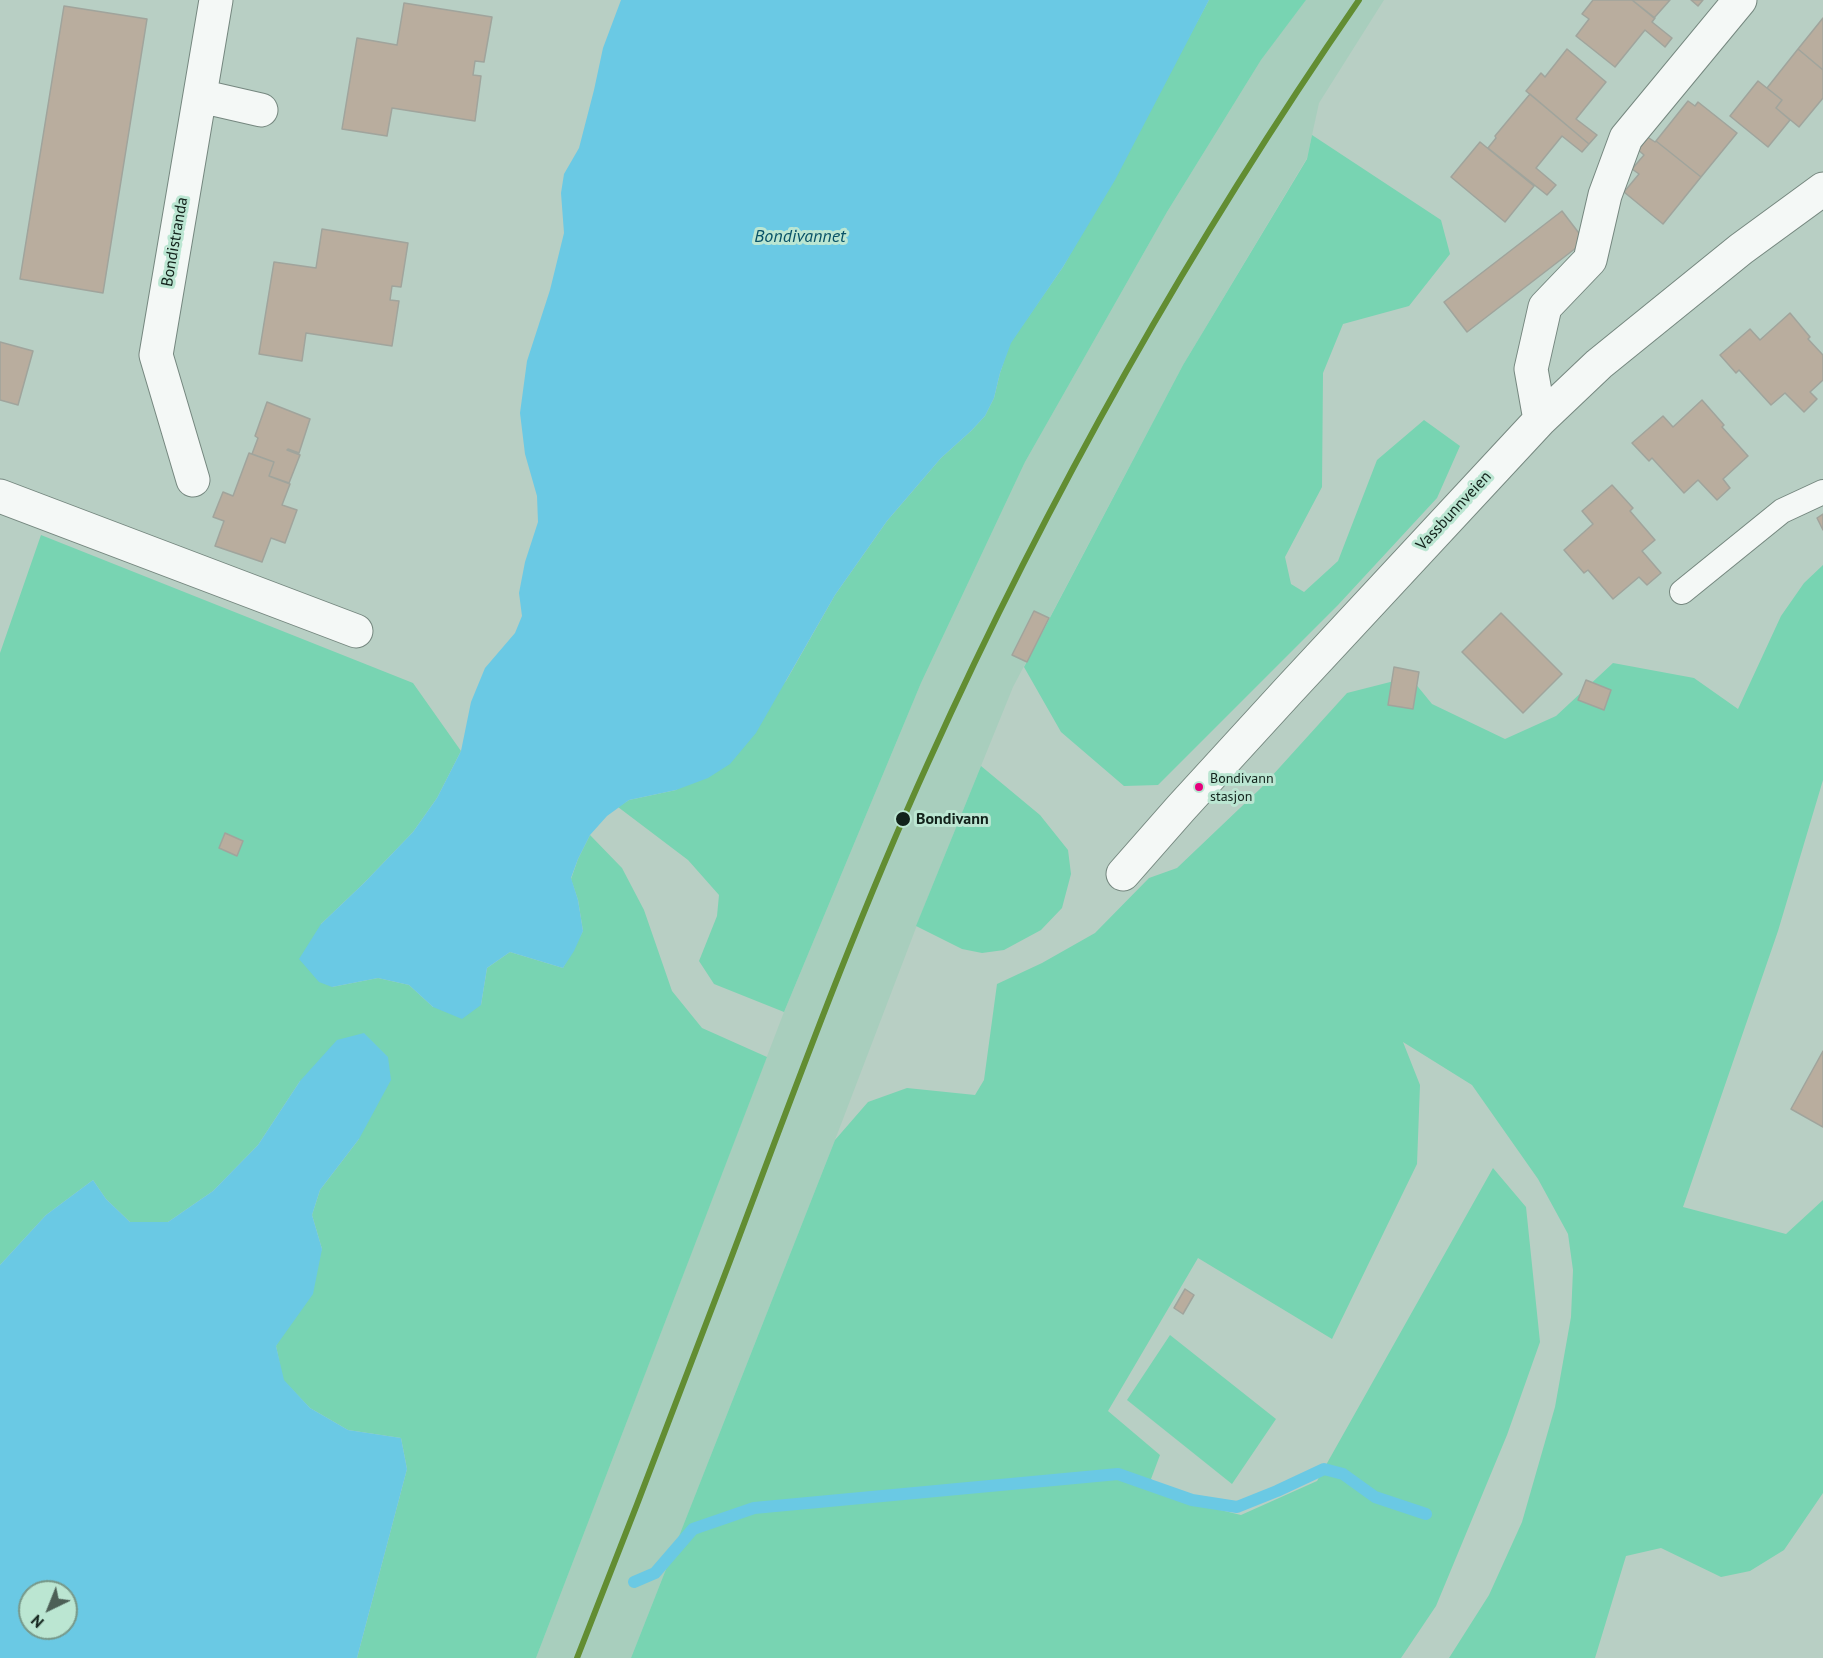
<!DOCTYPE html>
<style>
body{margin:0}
#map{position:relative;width:1823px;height:1658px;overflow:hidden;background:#b8cfc4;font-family:"PT Sans",sans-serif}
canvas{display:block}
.north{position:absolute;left:18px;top:1580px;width:60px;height:60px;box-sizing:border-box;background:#bbe6d2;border:2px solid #779889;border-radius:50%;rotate:223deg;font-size:16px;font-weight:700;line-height:24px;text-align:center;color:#12221b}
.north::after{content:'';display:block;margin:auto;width:21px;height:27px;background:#4c5f56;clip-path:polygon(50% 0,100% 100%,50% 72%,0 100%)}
</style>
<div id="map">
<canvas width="1823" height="1658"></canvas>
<div class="north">N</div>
</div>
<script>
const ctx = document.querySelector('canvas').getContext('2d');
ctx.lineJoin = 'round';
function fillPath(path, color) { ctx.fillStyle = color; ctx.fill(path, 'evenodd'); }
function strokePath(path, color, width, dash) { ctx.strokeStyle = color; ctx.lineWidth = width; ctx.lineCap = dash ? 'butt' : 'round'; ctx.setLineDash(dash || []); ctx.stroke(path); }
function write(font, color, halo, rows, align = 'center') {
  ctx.font = font + ' "PT Sans",sans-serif'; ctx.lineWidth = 6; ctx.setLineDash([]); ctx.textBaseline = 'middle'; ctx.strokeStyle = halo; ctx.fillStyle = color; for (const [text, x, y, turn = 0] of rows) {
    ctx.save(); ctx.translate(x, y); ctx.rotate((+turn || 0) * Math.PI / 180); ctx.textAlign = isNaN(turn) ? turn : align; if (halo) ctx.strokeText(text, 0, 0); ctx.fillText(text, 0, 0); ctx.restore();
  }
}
const built = new Path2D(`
 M 1306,0 L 1384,0 L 1319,103 L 1307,158 L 1183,365 L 1013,687 L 927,899 L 835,1140 L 631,1658 L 536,1658 L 784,1012 L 921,683 L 1025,462 L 1167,212 L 1261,60 Z`);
const green = new Path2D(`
 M 1209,0 L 1306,0 L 1261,60 L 1167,212 L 1025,462 L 921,683 L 784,1012 L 714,984 L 699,961 L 717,916 L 719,895 L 688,860 L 618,807 L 629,800 L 676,790 L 786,681 L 835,595 L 887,521 L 941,458 L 971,431 L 985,416 L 994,398 L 1000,373 L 1010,343 L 1063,267 Z
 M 1312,135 L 1441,220 L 1450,254 L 1409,306 L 1343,324 L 1323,373 L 1322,487 L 1285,557 L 1291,584 L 1304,592 L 1338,561 L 1377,460 L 1424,420 L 1460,446 L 1437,498 L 1338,605 L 1158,785 L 1124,786 L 1061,732 L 1024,667 L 1183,365 L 1307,159 Z
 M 41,535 L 413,683 L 461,751 L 437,798 L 413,832 L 364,883 L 321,924 L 332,987 L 378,978 L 409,985 L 433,1007 L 481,1005 L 487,968 L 510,952 L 563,968 L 583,931 L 578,900 L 571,879 L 578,859 L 590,835 L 622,868 L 644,910 L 672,991 L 702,1028 L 767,1057 L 536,1658 L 357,1658 L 407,1469 L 401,1438 L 348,1430 L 310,1408 L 283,1380 L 276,1346 L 322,1249 L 312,1215 L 320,1190 L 359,1139 L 300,1081 L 258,1145 L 213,1191 L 168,1222 L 130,1222 L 106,1199 L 93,1180 L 46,1215 L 0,1265 L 0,653 Z
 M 1823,565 L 1823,780 L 1778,931 L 1683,1207 L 1786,1234 L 1823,1200 L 1823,1493 L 1784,1550 L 1750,1571 L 1721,1577 L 1661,1548 L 1626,1556 L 1595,1658 L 1449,1658 L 1489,1595 L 1522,1522 L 1555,1407 L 1571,1317 L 1573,1270 L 1568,1234 L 1538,1179 L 1472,1085 L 1403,1042 L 1420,1085 L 1417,1164 L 1332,1339 L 1198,1258 L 1108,1411 L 1160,1455 L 1151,1479 L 1171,1498 L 1241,1515 L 1317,1481 L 1493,1168 L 1526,1207 L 1540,1342 L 1507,1435 L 1436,1606 L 1401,1658 L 631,1658 L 835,1140 L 868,1102 L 907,1088 L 975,1095 L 984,1080 L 997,984 L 1042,963 L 1095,933 L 1149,878 L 1177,868 L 1261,788 L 1347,693 L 1410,677 L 1432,704 L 1505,739 L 1556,716 L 1613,663 L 1694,678 L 1738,709 L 1781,616 L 1804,583 Z
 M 981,766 L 1040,815 L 1068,850 L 1071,874 L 1062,908 L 1041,930 L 1004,950 L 982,953 L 962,949 L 916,926 Z
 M 1170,1335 L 1276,1419 L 1232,1484 L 1127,1400 Z`);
const water = new Path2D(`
 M 621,0 L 1209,0 L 1115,180 L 1063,267 L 1011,343 L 1000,373 L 994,398 L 985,416 L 971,431 L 941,458 L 887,521 L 835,595 L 756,733 L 730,764 L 708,778 L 676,790 L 629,800 L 607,816 L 590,835 L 578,859 L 571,878 L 578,900 L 583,931 L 574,951 L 563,968 L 510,952 L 487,968 L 481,1005 L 462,1019 L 433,1007 L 409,985 L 378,978 L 332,987 L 319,982 L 299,959 L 321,924 L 364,883 L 413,832 L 437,798 L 461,751 L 471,702 L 485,668 L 515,633 L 522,616 L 519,593 L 525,562 L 538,522 L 537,496 L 525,454 L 520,413 L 527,361 L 550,290 L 564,233 L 561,193 L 564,174 L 579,148 L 594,90 L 603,48 Z
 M 364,1033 L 388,1057 L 391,1080 L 359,1139 L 320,1190 L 312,1215 L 322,1249 L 313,1294 L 276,1346 L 284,1380 L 310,1408 L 348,1430 L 401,1438 L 407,1469 L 357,1658 L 0,1658 L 0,1265 L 46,1215 L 93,1180 L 106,1199 L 130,1222 L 168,1222 L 213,1191 L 258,1145 L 300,1081 L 337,1040 ZM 30,1592 L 66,1592 L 66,1628 L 30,1628 Z`);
const stream = new Path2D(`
 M 634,1582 L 655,1573 L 693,1529 L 754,1508 L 1118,1474 L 1192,1500 L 1237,1507 L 1277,1491 L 1324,1469 L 1343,1474 L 1375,1497 L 1426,1514`);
const building = new Path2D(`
 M 1593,0 L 1632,0 L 1655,18 L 1652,22 L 1672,38 L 1665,47 L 1645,30 L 1615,67 L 1576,36 L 1589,19 L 1582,14 Z
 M 1632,0 L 1670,0 L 1654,18 Z
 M 1691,0 L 1703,0 L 1698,6 Z
 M 404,3 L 492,17 L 484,62 L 475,61 L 473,75 L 481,76 L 475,121 L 392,108 L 387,136 L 342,129 L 357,38 L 397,45 Z
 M 64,6 L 147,19 L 103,293 L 20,279 Z
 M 1823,18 L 1823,70 L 1798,49 Z
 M 1567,49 L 1606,82 L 1576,119 L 1597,135 L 1589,144 L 1526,91 L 1541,73 L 1545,77 Z
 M 1798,49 L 1823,70 L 1823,98 L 1799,127 L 1776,108 L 1782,100 L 1767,88 Z
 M 1758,81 L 1782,100 L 1776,108 L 1790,120 L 1768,147 L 1730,116 Z
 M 1530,94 L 1589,144 L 1582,152 L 1562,136 L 1536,168 L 1556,185 L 1547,195 L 1488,148 L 1496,138 L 1495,136 Z
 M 1688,101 L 1695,106 L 1698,102 L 1737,133 L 1701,177 L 1656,141 Z
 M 1646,136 L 1655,142 L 1656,141 L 1701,177 L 1663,224 L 1624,192 L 1639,174 L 1632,169 L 1644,155 L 1636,148 Z
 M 1480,142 L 1534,186 L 1505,222 L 1451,177 Z
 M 1562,211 L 1585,241 L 1467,332 L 1444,302 Z
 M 322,229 L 408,243 L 401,287 L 392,286 L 390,300 L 399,301 L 392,346 L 306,333 L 302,361 L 259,354 L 274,262 L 316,268 Z
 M 1790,313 L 1810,337 L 1808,339 L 1823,355 L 1823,380 L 1810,392 L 1817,399 L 1804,412 L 1785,393 L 1771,405 L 1739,370 L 1736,373 L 1720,355 L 1750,329 L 1760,340 Z
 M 0,342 L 33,351 L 18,405 L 0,400 Z
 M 1702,400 L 1724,425 L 1722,427 L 1748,456 L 1723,479 L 1730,488 L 1717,500 L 1698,480 L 1684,493 L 1652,458 L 1649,461 L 1632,443 L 1663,416 L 1673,427 Z
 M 267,402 L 310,419 L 299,453 L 288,449 L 287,450 L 300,455 L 289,483 L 269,476 L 274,462 L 252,454 L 258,438 L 255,436 Z
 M 249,453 L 274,462 L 269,476 L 290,484 L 282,505 L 297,510 L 285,543 L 271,538 L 262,562 L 215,546 L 224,521 L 213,517 L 223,492 L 233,496 Z
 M 1612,485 L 1633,508 L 1630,511 L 1655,540 L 1642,551 L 1661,573 L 1647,585 L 1639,577 L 1613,599 L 1588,570 L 1584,573 L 1564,550 L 1593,524 L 1582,511 Z
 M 1823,514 L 1823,530 L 1817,518 Z
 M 1034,611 L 1049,618 L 1027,662 L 1012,655 Z
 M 1501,613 L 1562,674 L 1523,713 L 1462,652 Z
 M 1394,667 L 1419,672 L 1413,709 L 1388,705 Z
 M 1586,680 L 1611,690 L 1604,710 L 1578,700 Z
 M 225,833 L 243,841 L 237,856 L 219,848 Z
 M 1823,1051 L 1823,1127 L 1791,1109 Z
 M 1185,1289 L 1194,1295 L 1183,1314 L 1174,1308 Z`);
const service = new Path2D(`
 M 1682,592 L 1782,511 L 1823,492`);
const minor = new Path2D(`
 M 200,96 L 261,110
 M 1540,420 L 1531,369 L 1545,307 L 1590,260 L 1605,195 L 1626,138 L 1740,0
 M 193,480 L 156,355 L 216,0
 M 0,496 L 356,631
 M 1123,874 L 1181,808 L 1289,690 L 1540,420 L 1599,364 L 1741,249 L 1823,189`);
const rail1 = new Path2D(`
 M 577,1658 C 629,1526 680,1394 730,1261 C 793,1094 854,926 928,763 C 1048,497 1193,240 1359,0`);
const markers = [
 [1199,787,5,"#e5007d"],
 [903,819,8,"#12221b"]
];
const busNames = [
 ["Bondivann",1210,779],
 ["stasjon",1210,797]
];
const streetNames = [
 ["Bondistranda",175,242,-80],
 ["Vassbunnveien",1454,511,-47]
];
const stopNames = [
 ["Bondivann",916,819]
];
const waterNames = [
 ["Bondivannet",800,237]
];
fillPath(built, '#a8cebd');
fillPath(green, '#78d4b2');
fillPath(water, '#6ac9e4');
strokePath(stream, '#6ac9e4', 12);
fillPath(building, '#b9ad9e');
strokePath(building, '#a0a49c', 1.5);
strokePath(service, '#75877f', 26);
strokePath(minor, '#75877f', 35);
strokePath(service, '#f4f8f6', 24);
strokePath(minor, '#f4f8f6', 33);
strokePath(rail1, '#628d32', 6);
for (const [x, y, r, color] of markers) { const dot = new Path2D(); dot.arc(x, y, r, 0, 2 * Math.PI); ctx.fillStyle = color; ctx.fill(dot); strokePath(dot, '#bbe6d2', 2); }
write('14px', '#12221b', '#bbe6d2', busNames, 'left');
write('16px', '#12221b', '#bbe6d2', streetNames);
write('bold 16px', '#12221b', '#bbe6d2', stopNames, 'left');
write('italic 18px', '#085267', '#bbe6d2', waterNames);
</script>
